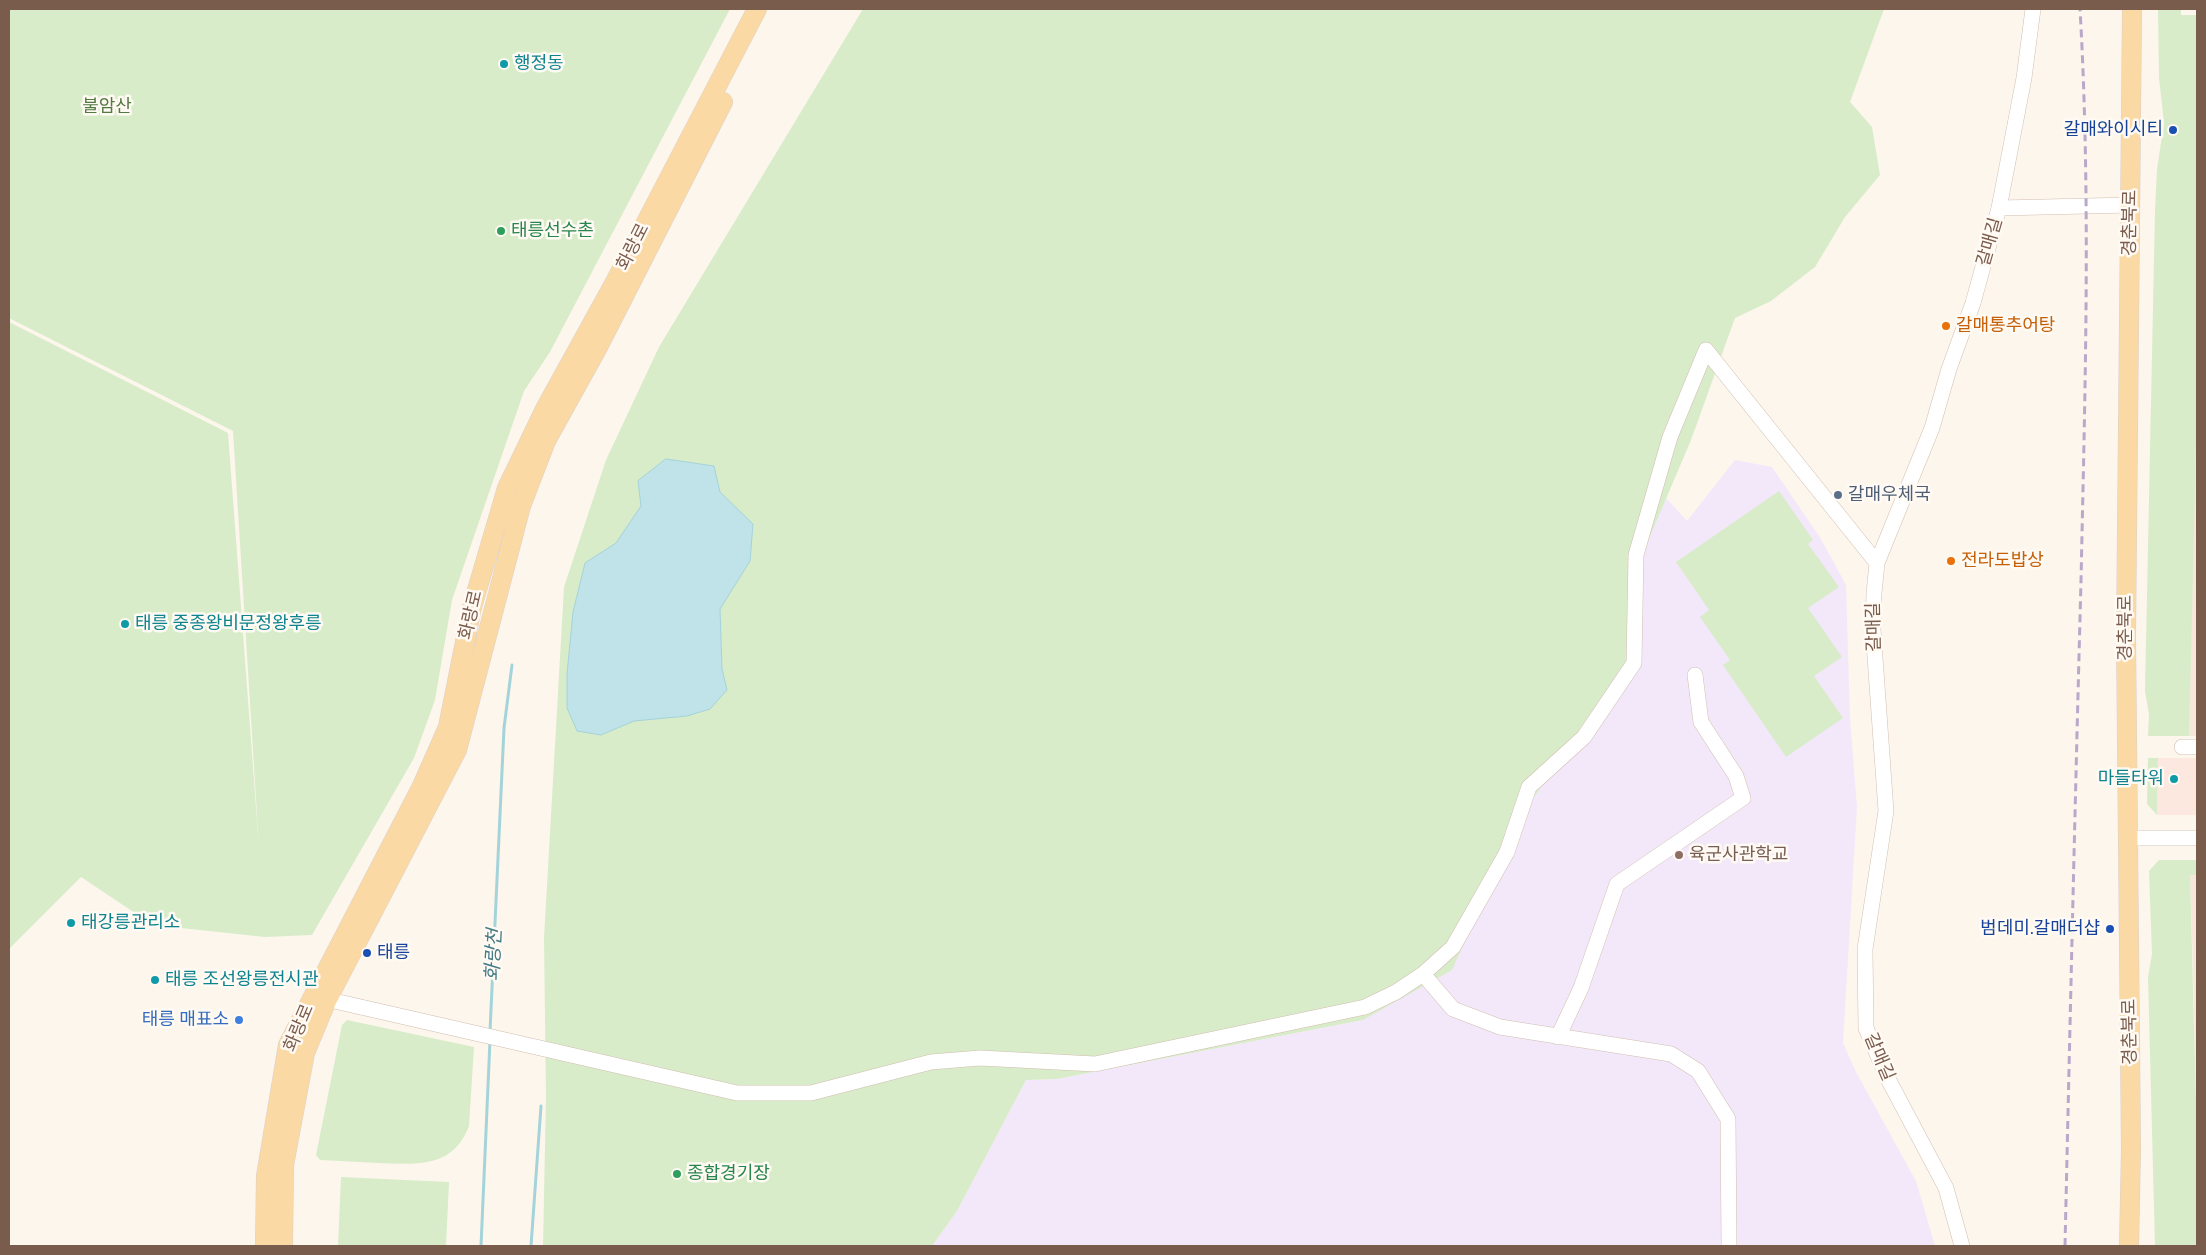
<!DOCTYPE html>
<meta charset="utf-8">
<style>
body{margin:0}
#map{position:relative;width:2206px;height:1255px;overflow:hidden;background:#fdf6ec;font-family:Figtree,sans-serif}
canvas{display:block}
.frame{position:absolute;inset:0;border:10px solid #7a5c4d;pointer-events:none}
</style>
<div id="map">
<canvas width="2206" height="1255"></canvas>
<div class="frame"></div>
</div>
<script>
const ctx = document.querySelector('canvas').getContext('2d');
ctx.lineJoin = 'round';
function fillPath(path, color) { ctx.fillStyle = color; ctx.fill(path, 'evenodd'); }
function strokePath(path, color, width, dash) { ctx.strokeStyle = color; ctx.lineWidth = width; ctx.lineCap = dash ? 'butt' : 'round'; ctx.setLineDash(dash || []); ctx.stroke(path); }
function write(font, color, halo, rows, align = 'center') {
  ctx.font = font + ' Figtree,"Noto Sans KR",sans-serif'; ctx.lineWidth = 5; ctx.setLineDash([]); ctx.textBaseline = 'middle'; ctx.strokeStyle = halo; ctx.fillStyle = color; for (const [text, x, y, turn = 0] of rows) {
    ctx.save(); ctx.translate(x, y); ctx.rotate((+turn || 0) * Math.PI / 180); ctx.textAlign = isNaN(turn) ? turn : align; if (halo) ctx.strokeText(text, 0, 0); ctx.fillText(text, 0, 0); ctx.restore();
  }
}
const residential = new Path2D(`
 M 2197,407 L 2197,736 L 2189,736 L 2191,600 Z
 M 2190,875 L 2197,875 L 2197,1139 L 2193,968 Z`);
const commercial = new Path2D(`
 M 2158,758 L 2197,758 L 2197,815 L 2157,815 Z`);
const education = new Path2D(`
 M 1735,460 L 1772,467 L 1821,539 L 1846,585 L 1850,718 L 1857,807 L 1843,1043 L 1856,1072 L 1916,1181 L 1935,1246 L 932,1246 L 957,1211 L 1026,1080 L 1057,1079 L 1363,1020 L 1503,857 L 1529,805 L 1588,717 L 1628,664 L 1629,586 L 1666,498 L 1687,521 Z`);
const green = new Path2D(`
 M 9,9 L 730,9 L 550,352 L 524,391 L 452,600 L 435,700 L 414,758 L 312,935 L 265,937 L 153,925 L 81,877 L 9,949 L 9,322 L 228,433 L 259,847 L 233,431 L 9,318 Z
 M 863,9 L 1884,9 L 1850,102 L 1872,127 L 1880,175 L 1845,217 L 1815,267 L 1771,301 L 1735,318 L 1691,440 L 1629,586 L 1628,664 L 1588,717 L 1529,805 L 1503,857 L 1452,970 L 1363,1020 L 1057,1079 L 1026,1080 L 957,1211 L 932,1246 L 543,1246 L 546,1097 L 544,938 L 564,587 L 606,460 L 659,347 Z
 M 2158,9 L 2181,9 L 2181,15 L 2197,15 L 2197,407 L 2189,736 L 2148,736 L 2149,714 L 2145,691 L 2155,210 L 2157,169 L 2164,123 L 2159,78 Z
 M 1779,491 L 1813,540 L 1808,544 L 1839,587 L 1808,608 L 1842,657 L 1814,676 L 1843,718 L 1786,757 L 1723,665 L 1730,660 L 1700,617 L 1709,610 L 1676,562 Z
 M 2148,758 L 2158,758 L 2157,815 L 2147,804 Z
 M 2159,860 L 2197,860 L 2197,875 L 2190,875 L 2197,1139 L 2197,1246 L 2155,1246 L 2148,977 L 2152,954 L 2149,871 Z
 M 347,1020 L 474,1047 L 469,1126 C 453,1169 416,1164 378,1163 C 359,1162 340,1161 320,1160 L 316,1155 L 342,1025 Z
 M 341,1177 L 449,1182 L 446,1246 L 338,1246 Z`);
const water = new Path2D(`
 M 666,459 L 714,466 L 720,492 L 753,524 L 750,561 L 720,609 L 722,669 L 727,690 L 710,709 L 687,716 L 634,721 L 601,735 L 577,731 L 567,708 L 567,674 L 573,612 L 585,563 L 616,543 L 641,506 L 638,481 Z`);
const stream = new Path2D(`
 M 490,1031 L 504,728 L 512,665
 M 481,1246 L 490,1040
 M 531,1246 L 541,1106`);
const minor = new Path2D(`
 M 2000,208 L 2131,205
 M 2182,747 L 2197,747
 M 2128,838 L 2197,838
 M 1423,974 L 1453,1009 L 1500,1027 L 1671,1054 L 1698,1071 L 1728,1119 L 1729,1246
 M 317,997 L 737,1093 L 811,1093 L 931,1062 L 980,1058 L 1095,1064 L 1365,1007 L 1396,992 L 1423,974 L 1453,947 L 1507,852 L 1529,787 L 1584,737 L 1634,663 L 1636,555 L 1670,437 L 1706,350 L 1877,563
 M 1558,1037 L 1581,988 L 1617,884 L 1743,798 L 1736,776 L 1701,722 L 1695,675
 M 1962,1246 L 1946,1188 L 1887,1077 L 1866,1028 L 1865,949 L 1886,811 L 1873,629 L 1874,593 L 1877,563 L 1932,428 L 1949,369 L 1973,303 L 1999,208 L 2024,78 L 2033,9`);
const major = new Path2D(`
 M 265,1246 L 266,1176 L 288,1045 L 422,786 L 448,727 L 472,607 L 507,488 L 545,409 L 615,282 L 757,9
 M 283,1246 L 284,1165 L 305,1053 L 327,1000 L 457,750 L 521,506 L 546,441 L 597,349 L 723,102
 M 2129,1246 L 2131,1150 L 2126,636 L 2132,9`);
const rail = new Path2D(`
 M 2065,1246 C 2070,1024 2075,803 2081,581 C 2085,390 2091,199 2080,9`);
const markers = [
 [504,64,5,"#0f9aa8"],
 [2173,130,5,"#1a4fb4"],
 [501,231,5,"#2e9e5b"],
 [1946,326,5,"#e8710a"],
 [1838,495,5,"#5c6f8a"],
 [1951,561,5,"#e8710a"],
 [125,624,5,"#0f9aa8"],
 [2174,779,5,"#0f9aa8"],
 [1679,855,5,"#8d6e63"],
 [71,923,5,"#0f9aa8"],
 [2110,929,5,"#1a4fb4"],
 [367,953,5,"#1a4fb4"],
 [155,980,5,"#0f9aa8"],
 [239,1020,5,"#3f7fe0"],
 [677,1174,5,"#2e9e5b"]
];
const cultureNames = [
 ["행정동",514,64],
 ["태릉 중종왕비문정왕후릉",135,624],
 ["마들타워",2164,779,"right"],
 ["태강릉관리소",81,923],
 ["태릉 조선왕릉전시관",165,980]
];
const parkNames = [
 ["불암산",107,107]
];
const transitNames = [
 ["갈매와이시티",2163,130],
 ["범데미.갈매더샵",2100,929],
 ["태릉",377,953,"left"]
];
const streetNames = [
 ["경춘북로",2130,223,-89],
 ["갈매길",1990,242,-74],
 ["화랑로",633,247,-63],
 ["화랑로",471,615,-77],
 ["갈매길",1874,627,-91],
 ["경춘북로",2126,628,-90],
 ["화랑로",299,1028,-67],
 ["경춘북로",2130,1032,-91],
 ["갈매길",1879,1057,67]
];
const leisureNames = [
 ["태릉선수촌",511,231],
 ["종합경기장",687,1174]
];
const foodNames = [
 ["갈매통추어탕",1956,326],
 ["전라도밥상",1961,561]
];
const serviceNames = [
 ["갈매우체국",1848,495]
];
const educationNames = [
 ["육군사관학교",1689,855]
];
const shopNames = [
 ["태릉 매표소",229,1020]
];
const waterNames = [
 ["화랑천",494,955,-87]
];
fillPath(residential, '#f5e8da');
fillPath(commercial, '#fde8e0');
fillPath(education, '#f3e8fa');
fillPath(green, '#d8ecc9');
fillPath(water, '#bfe3e8');
strokePath(water, '#a5d3da', 1);
strokePath(stream, '#a5d3da', 3);
strokePath(minor, '#d1beb0', 16);
strokePath(major, '#dad1cd', 20);
strokePath(minor, '#fff', 15);
strokePath(major, '#fbd9a5', 19);
strokePath(rail, '#b9a8c9', 3, [8, 5]);
for (const [x, y, r, color] of markers) { const dot = new Path2D(); dot.arc(x, y, r, 0, 2 * Math.PI); ctx.fillStyle = color; ctx.fill(dot); strokePath(dot, '#fffaf3', 2); }
write('18px', '#0d838f', '#fffaf3', cultureNames, 'left');
write('18px', '#537a41', '#fffaf3', parkNames);
write('18px', '#164399', '#fffaf3', transitNames, 'right');
write('18px', '#7a5c4d', '#fffaf3', streetNames);
write('18px', '#27864d', '#fffaf3', leisureNames, 'left');
write('18px', '#c56008', '#fffaf3', foodNames, 'left');
write('18px', '#4e5e75', '#fffaf3', serviceNames, 'left');
write('18px', '#785e54', '#fffaf3', educationNames, 'left');
write('18px', '#366cbe', '#fffaf3', shopNames, 'right');
write('italic 19px', '#437c86', '#fffaf3', waterNames);
</script>
